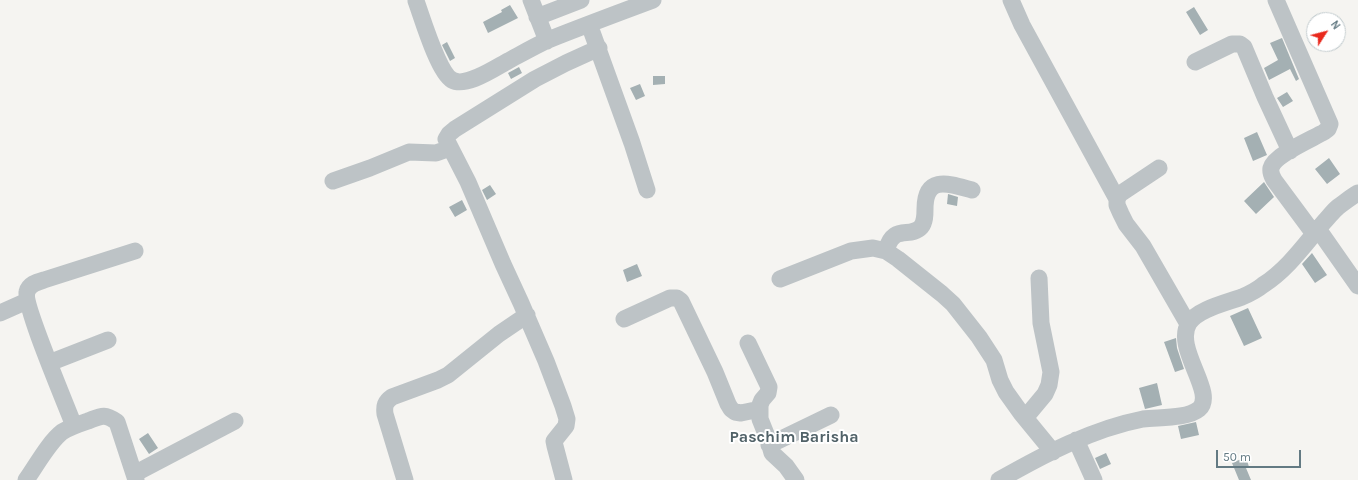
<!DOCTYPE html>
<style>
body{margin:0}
#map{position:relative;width:1358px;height:480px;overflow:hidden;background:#f5f4f1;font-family:Karla,sans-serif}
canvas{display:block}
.north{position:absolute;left:1306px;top:12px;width:40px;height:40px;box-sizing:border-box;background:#fff;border:1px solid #c1cacd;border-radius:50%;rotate:54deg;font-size:11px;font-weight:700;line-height:16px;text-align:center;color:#637a83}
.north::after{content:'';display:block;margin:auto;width:14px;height:18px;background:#e9291d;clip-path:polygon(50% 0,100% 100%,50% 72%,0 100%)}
.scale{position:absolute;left:1216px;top:450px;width:85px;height:18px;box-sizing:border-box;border:2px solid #637a83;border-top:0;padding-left:5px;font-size:12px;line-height:14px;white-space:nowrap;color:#637a83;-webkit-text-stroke:3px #fff;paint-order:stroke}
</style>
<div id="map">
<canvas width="1358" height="480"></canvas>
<div class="north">N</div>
<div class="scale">50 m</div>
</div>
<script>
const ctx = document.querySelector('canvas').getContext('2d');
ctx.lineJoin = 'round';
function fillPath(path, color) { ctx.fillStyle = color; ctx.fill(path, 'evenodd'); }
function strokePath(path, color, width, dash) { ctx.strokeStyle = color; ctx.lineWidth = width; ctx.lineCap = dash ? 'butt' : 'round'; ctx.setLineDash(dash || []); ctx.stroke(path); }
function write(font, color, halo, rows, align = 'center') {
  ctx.font = font + ' Karla,sans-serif'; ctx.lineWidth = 4; ctx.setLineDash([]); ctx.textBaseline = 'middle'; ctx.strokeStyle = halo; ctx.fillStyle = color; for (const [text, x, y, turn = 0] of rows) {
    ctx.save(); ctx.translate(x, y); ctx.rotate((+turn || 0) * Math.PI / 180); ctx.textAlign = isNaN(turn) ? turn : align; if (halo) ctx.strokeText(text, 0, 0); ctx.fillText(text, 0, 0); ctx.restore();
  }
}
const building = new Path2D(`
 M 510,5 L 518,18 L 488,33 L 483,22 L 502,12 L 501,10 Z
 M 1194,7 L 1208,30 L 1200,35 L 1186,12 Z
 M 1282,38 L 1299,79 L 1296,81 L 1290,69 L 1269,80 L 1264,68 L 1278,60 L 1270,43 Z
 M 447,42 L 455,58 L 450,61 L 442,45 Z
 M 519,67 L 522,73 L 511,79 L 508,73 Z
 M 653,76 L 665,76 L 665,84 L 653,85 Z
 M 640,84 L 645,96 L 636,100 L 630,88 Z
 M 1287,92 L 1293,101 L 1283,107 L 1277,98 Z
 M 1257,132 L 1267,155 L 1253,161 L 1244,138 Z
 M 1329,158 L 1340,174 L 1327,184 L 1315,169 Z
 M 1264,182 L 1274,197 L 1256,214 L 1244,201 Z
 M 490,185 L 496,194 L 487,200 L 482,190 Z
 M 948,194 L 958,197 L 957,206 L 947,204 Z
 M 462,200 L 467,210 L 455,217 L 449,207 Z
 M 1312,253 L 1327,275 L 1315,283 L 1302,264 Z
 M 637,264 L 642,276 L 627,282 L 623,270 Z
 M 1248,308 L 1262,338 L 1244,346 L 1230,316 Z
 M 1176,338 L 1177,348 L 1184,369 L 1175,372 L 1164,342 Z
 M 1157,383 L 1162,405 L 1145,409 L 1139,388 Z
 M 1196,422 L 1199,435 L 1181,439 L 1178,426 Z
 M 148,433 L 158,448 L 149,454 L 139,439 Z
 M 1106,453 L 1111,464 L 1100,469 L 1095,458 Z
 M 1246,457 L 1249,467 L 1246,468 L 1251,480 L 1239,480 L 1232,463 Z`);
const minor = new Path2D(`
 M 531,0 L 547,41
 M 1011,0 L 1022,25 L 1117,199
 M 1276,0 L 1330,124 L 1328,129 L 1324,132 C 1312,139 1274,155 1271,168 C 1270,173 1272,176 1274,180 L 1314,234
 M 416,1 C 422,17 438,72 452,80 C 466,88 495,68 508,61 C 521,54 535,46 548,40 C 583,26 618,13 653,0
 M 537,17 L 581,0
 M 589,24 L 632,143 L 647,190
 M 1195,62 L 1232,44 L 1240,44 L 1244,47 L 1265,97 L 1290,151
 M 1159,168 L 1120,194 L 1117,199 L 1117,205 L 1121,214 L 1126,224 L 1143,246 L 1188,324
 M 333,181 L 370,168 L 409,152 L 436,153 L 450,148
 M 1318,229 L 1358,286
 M 886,251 C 893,223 910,239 921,227 C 925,222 925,215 925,209 C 925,174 950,184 972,190
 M 780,279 L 851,251 L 873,248 L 886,251 L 898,259 L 942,294 L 953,304 L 979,337 L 994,360 L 1000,380 L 1006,392 L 1021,413 L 1053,452
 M 0,313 L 27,301
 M 624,319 L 670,298 L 677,298 L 681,301 L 715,372 L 728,404 L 731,409 L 735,412 L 741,413 L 760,409
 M 748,343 L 769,387 L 768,393 L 762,400 L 760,405 L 760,419 L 768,439 L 772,453 L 786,466 L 796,480
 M 49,363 L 108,340
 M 1025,418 L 1045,394 L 1049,385 L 1051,372 L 1041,323 L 1039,278
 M 74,426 C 67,407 23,304 27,292 C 29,284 37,282 44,280 L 135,251
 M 1076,440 L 1094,480
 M 769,445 L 831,415
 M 134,474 L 235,421
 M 26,480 C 36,466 49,442 62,432 C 70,427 79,424 88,421 C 101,416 104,413 117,422 L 136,480
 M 405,480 L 385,414 C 384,406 385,402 392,397 L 438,380 L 448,375 L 499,334 L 527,315
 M 564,480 L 555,446 L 554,441 L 566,426 L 567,419 L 563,406 L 546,361 L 521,303 L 503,264 L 468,182 L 446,139 L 449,134 L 455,129 L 535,79 L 566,63 L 599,48
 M 999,480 C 1045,454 1092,429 1143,419 C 1159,417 1187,419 1199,409 C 1217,393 1173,348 1189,323 C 1198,309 1226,303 1242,297 C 1249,294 1257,290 1263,285 C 1288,269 1305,244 1324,222 C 1329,217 1333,211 1338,207 C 1345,202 1351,197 1358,193`);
const neighbourhoodNames = [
 ["Paschim Barisha",794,437]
];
fillPath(building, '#a4b0b3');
strokePath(minor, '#bdc3c6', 17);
write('bold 16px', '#516268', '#fff', neighbourhoodNames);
</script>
